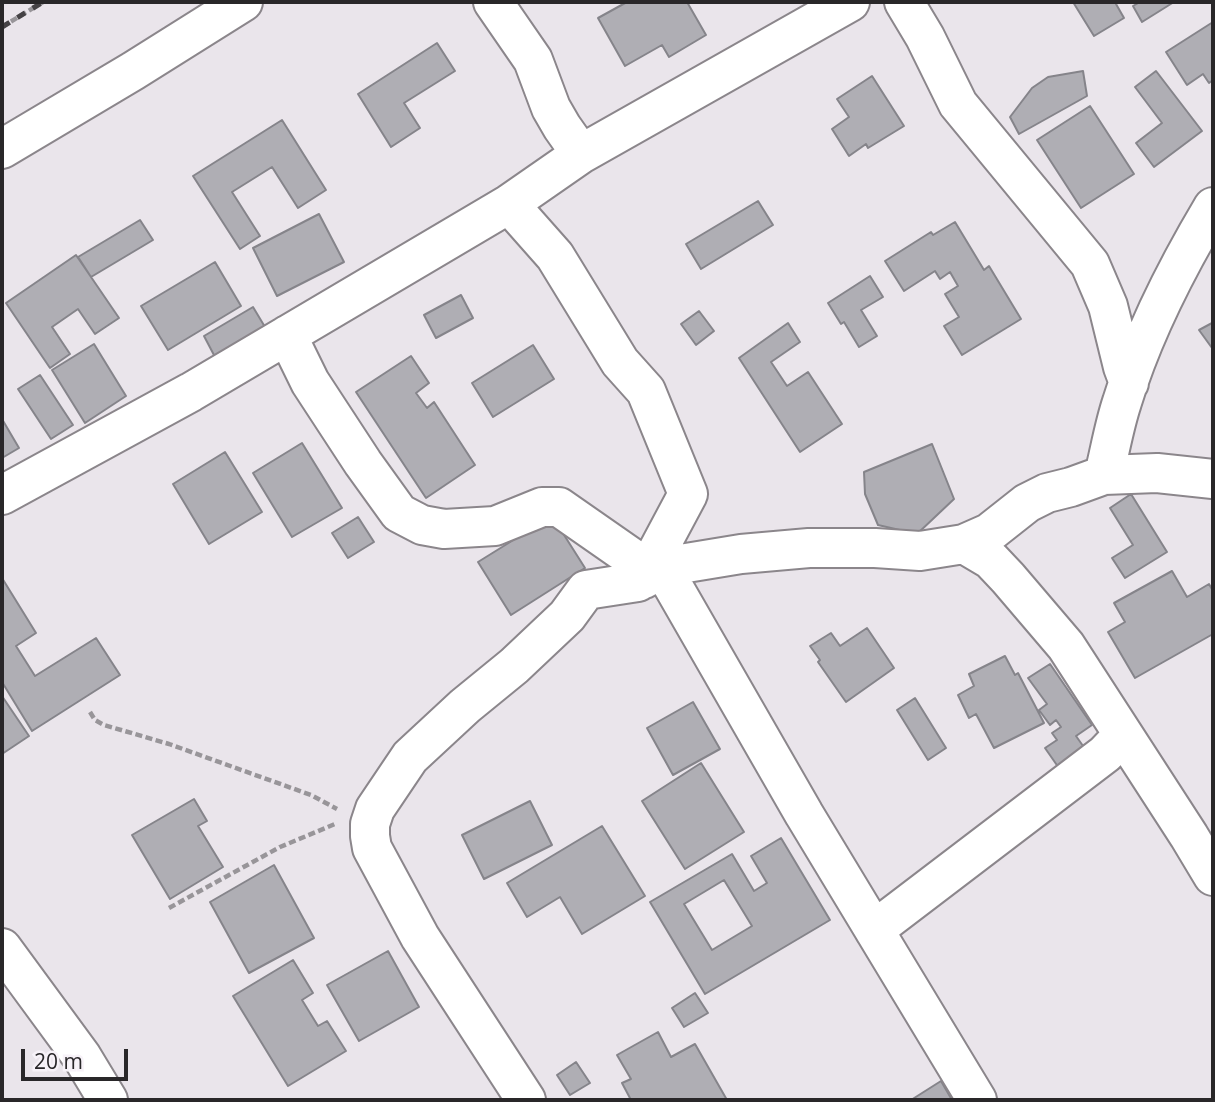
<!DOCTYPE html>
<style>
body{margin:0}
#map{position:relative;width:1215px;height:1102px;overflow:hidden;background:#eae5eb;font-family:"Open Sans",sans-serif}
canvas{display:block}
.frame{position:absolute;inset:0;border:4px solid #292729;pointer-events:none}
.scale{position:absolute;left:21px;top:1049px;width:107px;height:32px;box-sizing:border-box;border:4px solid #292729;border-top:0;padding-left:9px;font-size:21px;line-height:24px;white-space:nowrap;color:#292729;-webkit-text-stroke:5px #f7f2f8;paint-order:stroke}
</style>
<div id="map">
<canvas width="1215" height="1102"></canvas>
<div class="frame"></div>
<div class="scale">20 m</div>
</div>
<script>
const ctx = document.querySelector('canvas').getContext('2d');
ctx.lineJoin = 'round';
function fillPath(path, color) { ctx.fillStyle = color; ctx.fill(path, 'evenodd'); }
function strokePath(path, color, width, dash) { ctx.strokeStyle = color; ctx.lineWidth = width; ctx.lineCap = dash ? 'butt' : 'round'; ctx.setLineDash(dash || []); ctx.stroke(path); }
const building = new Path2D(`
 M 627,2 L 687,2 L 706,35 L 669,57 L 662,45 L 625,66 L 598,18 Z
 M 1073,2 L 1120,2 L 1116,4 L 1124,18 L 1094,36 Z
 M 1140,2 L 1174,2 L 1142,22 L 1133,6 Z
 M 1213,22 L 1213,80 L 1209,83 L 1203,74 L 1187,85 L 1166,52 Z
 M 437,43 L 455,71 L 404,103 L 420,128 L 391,147 L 358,94 Z
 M 1083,71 L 1087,96 L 1019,134 L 1010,117 L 1032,88 L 1048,77 Z
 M 1156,71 L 1202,131 L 1154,167 L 1136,143 L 1162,123 L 1135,87 Z
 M 872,76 L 904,126 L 868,148 L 866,144 L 849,156 L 832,129 L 849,117 L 837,99 Z
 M 1090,106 L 1134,174 L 1081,208 L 1037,140 Z
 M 282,120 L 326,190 L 298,208 L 272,167 L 232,192 L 260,236 L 240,249 L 193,176 Z
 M 758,201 L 773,225 L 701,269 L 686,244 Z
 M 319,214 L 344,262 L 277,296 L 253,248 Z
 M 140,220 L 153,240 L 91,277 L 78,257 Z
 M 955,222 L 984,270 L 989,266 L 1021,319 L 962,355 L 944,326 L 959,317 L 945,294 L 958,286 L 950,272 L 940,279 L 935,271 L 904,291 L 885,261 L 931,232 L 933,235 Z
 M 76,255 L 119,318 L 95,334 L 78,309 L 52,327 L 70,354 L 50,368 L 6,303 Z
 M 215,262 L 241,306 L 168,350 L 141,306 Z
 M 870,276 L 883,297 L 861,310 L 877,336 L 859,347 L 844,322 L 841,324 L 828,303 Z
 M 461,295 L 473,318 L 436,338 L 424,315 Z
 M 253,307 L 265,327 L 215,357 L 204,336 Z
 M 699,311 L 714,331 L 696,345 L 681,324 Z
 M 788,323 L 800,342 L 771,362 L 787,386 L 808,372 L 842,424 L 800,452 L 739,358 Z
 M 1212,323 L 1213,347 L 1212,348 L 1199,330 Z
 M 94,344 L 126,396 L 85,423 L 52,370 Z
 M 533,345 L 554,379 L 493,417 L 472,383 Z
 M 411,356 L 429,383 L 416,393 L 427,408 L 434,402 L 475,465 L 426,498 L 356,392 Z
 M 40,375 L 73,425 L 51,439 L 18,389 Z
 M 2,419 L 19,448 L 2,458 Z
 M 302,443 L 342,508 L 292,537 L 253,473 Z
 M 932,444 L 954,499 L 917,534 L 878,525 L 865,494 L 864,472 Z
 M 225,452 L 262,512 L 209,544 L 173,484 Z
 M 1131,494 L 1167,552 L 1125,578 L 1112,558 L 1133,545 L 1110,508 Z
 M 552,516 L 585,568 L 511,615 L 478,562 Z
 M 358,517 L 374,542 L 348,558 L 332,533 Z
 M 1172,571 L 1187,597 L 1209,584 L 1213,591 L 1213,634 L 1135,678 L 1108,632 L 1125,622 L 1114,603 Z
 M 2,578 L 36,633 L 16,646 L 35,676 L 96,638 L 120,675 L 32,731 L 2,682 Z
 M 867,628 L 894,668 L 846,702 L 818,662 L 820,660 L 810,646 L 831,633 L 840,646 Z
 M 1005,656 L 1015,675 L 1018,673 L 1044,723 L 994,748 L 976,714 L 969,718 L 958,695 L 974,686 L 969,674 Z
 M 1050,664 L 1092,725 L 1076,736 L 1088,753 L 1061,771 L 1045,748 L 1057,740 L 1052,733 L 1061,727 L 1056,720 L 1050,725 L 1039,710 L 1047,704 L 1028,678 Z
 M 2,696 L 29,736 L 2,754 Z
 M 915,698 L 946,748 L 928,760 L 897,710 Z
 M 693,702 L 720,749 L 673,775 L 647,728 Z
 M 701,763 L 744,832 L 685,869 L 642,801 Z
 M 194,799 L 207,821 L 198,826 L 223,867 L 170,899 L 132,835 Z
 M 530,801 L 552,845 L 484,879 L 462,835 Z
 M 602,826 L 645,896 L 582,934 L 560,897 L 527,917 L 507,883 Z
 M 781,838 L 830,920 L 705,994 L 650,902 L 732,854 L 754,891 L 767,883 L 751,856 ZM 724,880 L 752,926 L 712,950 L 684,904 Z
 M 274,865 L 314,938 L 249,973 L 210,902 Z
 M 388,951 L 419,1007 L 359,1041 L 327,985 Z
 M 293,960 L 313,993 L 302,1000 L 318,1026 L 327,1021 L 346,1051 L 288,1086 L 233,996 Z
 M 695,993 L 708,1013 L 684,1027 L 672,1008 Z
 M 658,1032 L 671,1057 L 695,1044 L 727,1100 L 631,1100 L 622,1083 L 631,1079 L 617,1055 Z
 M 576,1062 L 590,1083 L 570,1095 L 557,1075 Z
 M 941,1081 L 952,1100 L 911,1100 Z`);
const path = new Path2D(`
 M 2,27 L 43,2
 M 90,712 L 95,720 L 104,725 L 169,744 L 311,795 L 337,809
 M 169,908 L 280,847 L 335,824`);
const minor = new Path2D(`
 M 493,2 L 533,60 L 551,108 L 562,127 L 581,154
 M 904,2 L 925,37 L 958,104 L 1090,264 L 1108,306 L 1123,367 L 1129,383
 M 2,149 L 133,71 L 243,2
 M 509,204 L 555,256 L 620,362 L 646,391 L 688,494 L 648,569 L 638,582 L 586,590 L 567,616 L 514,666 L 465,706 L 410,757 L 375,809 L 370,824 L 370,836 L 372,848 L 420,937 L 526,1100
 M 287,335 L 310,382 L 363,463 L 399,513 L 422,525 L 444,529 L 495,526 L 542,507 L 559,507 L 648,569
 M 1104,475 C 1110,451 1114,426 1122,402 C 1143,333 1176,269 1213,207
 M 2,495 L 191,392 L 509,204 L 581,154 L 850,2
 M 964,544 L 991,560 L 1008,578 L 1066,646 L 1189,836 L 1213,876
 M 662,567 L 804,814 L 977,1100
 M 644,579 L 662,567 L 741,554 L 809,548 L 875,548 L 920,551 L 964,544 L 989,533 L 1027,503 L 1047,493 L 1071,487 L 1104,475 L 1157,473 L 1213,479
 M 874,930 L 1105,754 L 1123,735
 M 2,948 L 82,1057 L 108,1100`);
const rail = new Path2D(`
 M 2,27 L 43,2`);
fillPath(building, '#afaeb4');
strokePath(building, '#85848a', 2);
strokePath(minor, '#8b868b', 42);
strokePath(path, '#989599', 4.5, [7, 3.5]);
strokePath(minor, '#fff', 38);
strokePath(rail, '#454245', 5, [9, 9]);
</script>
